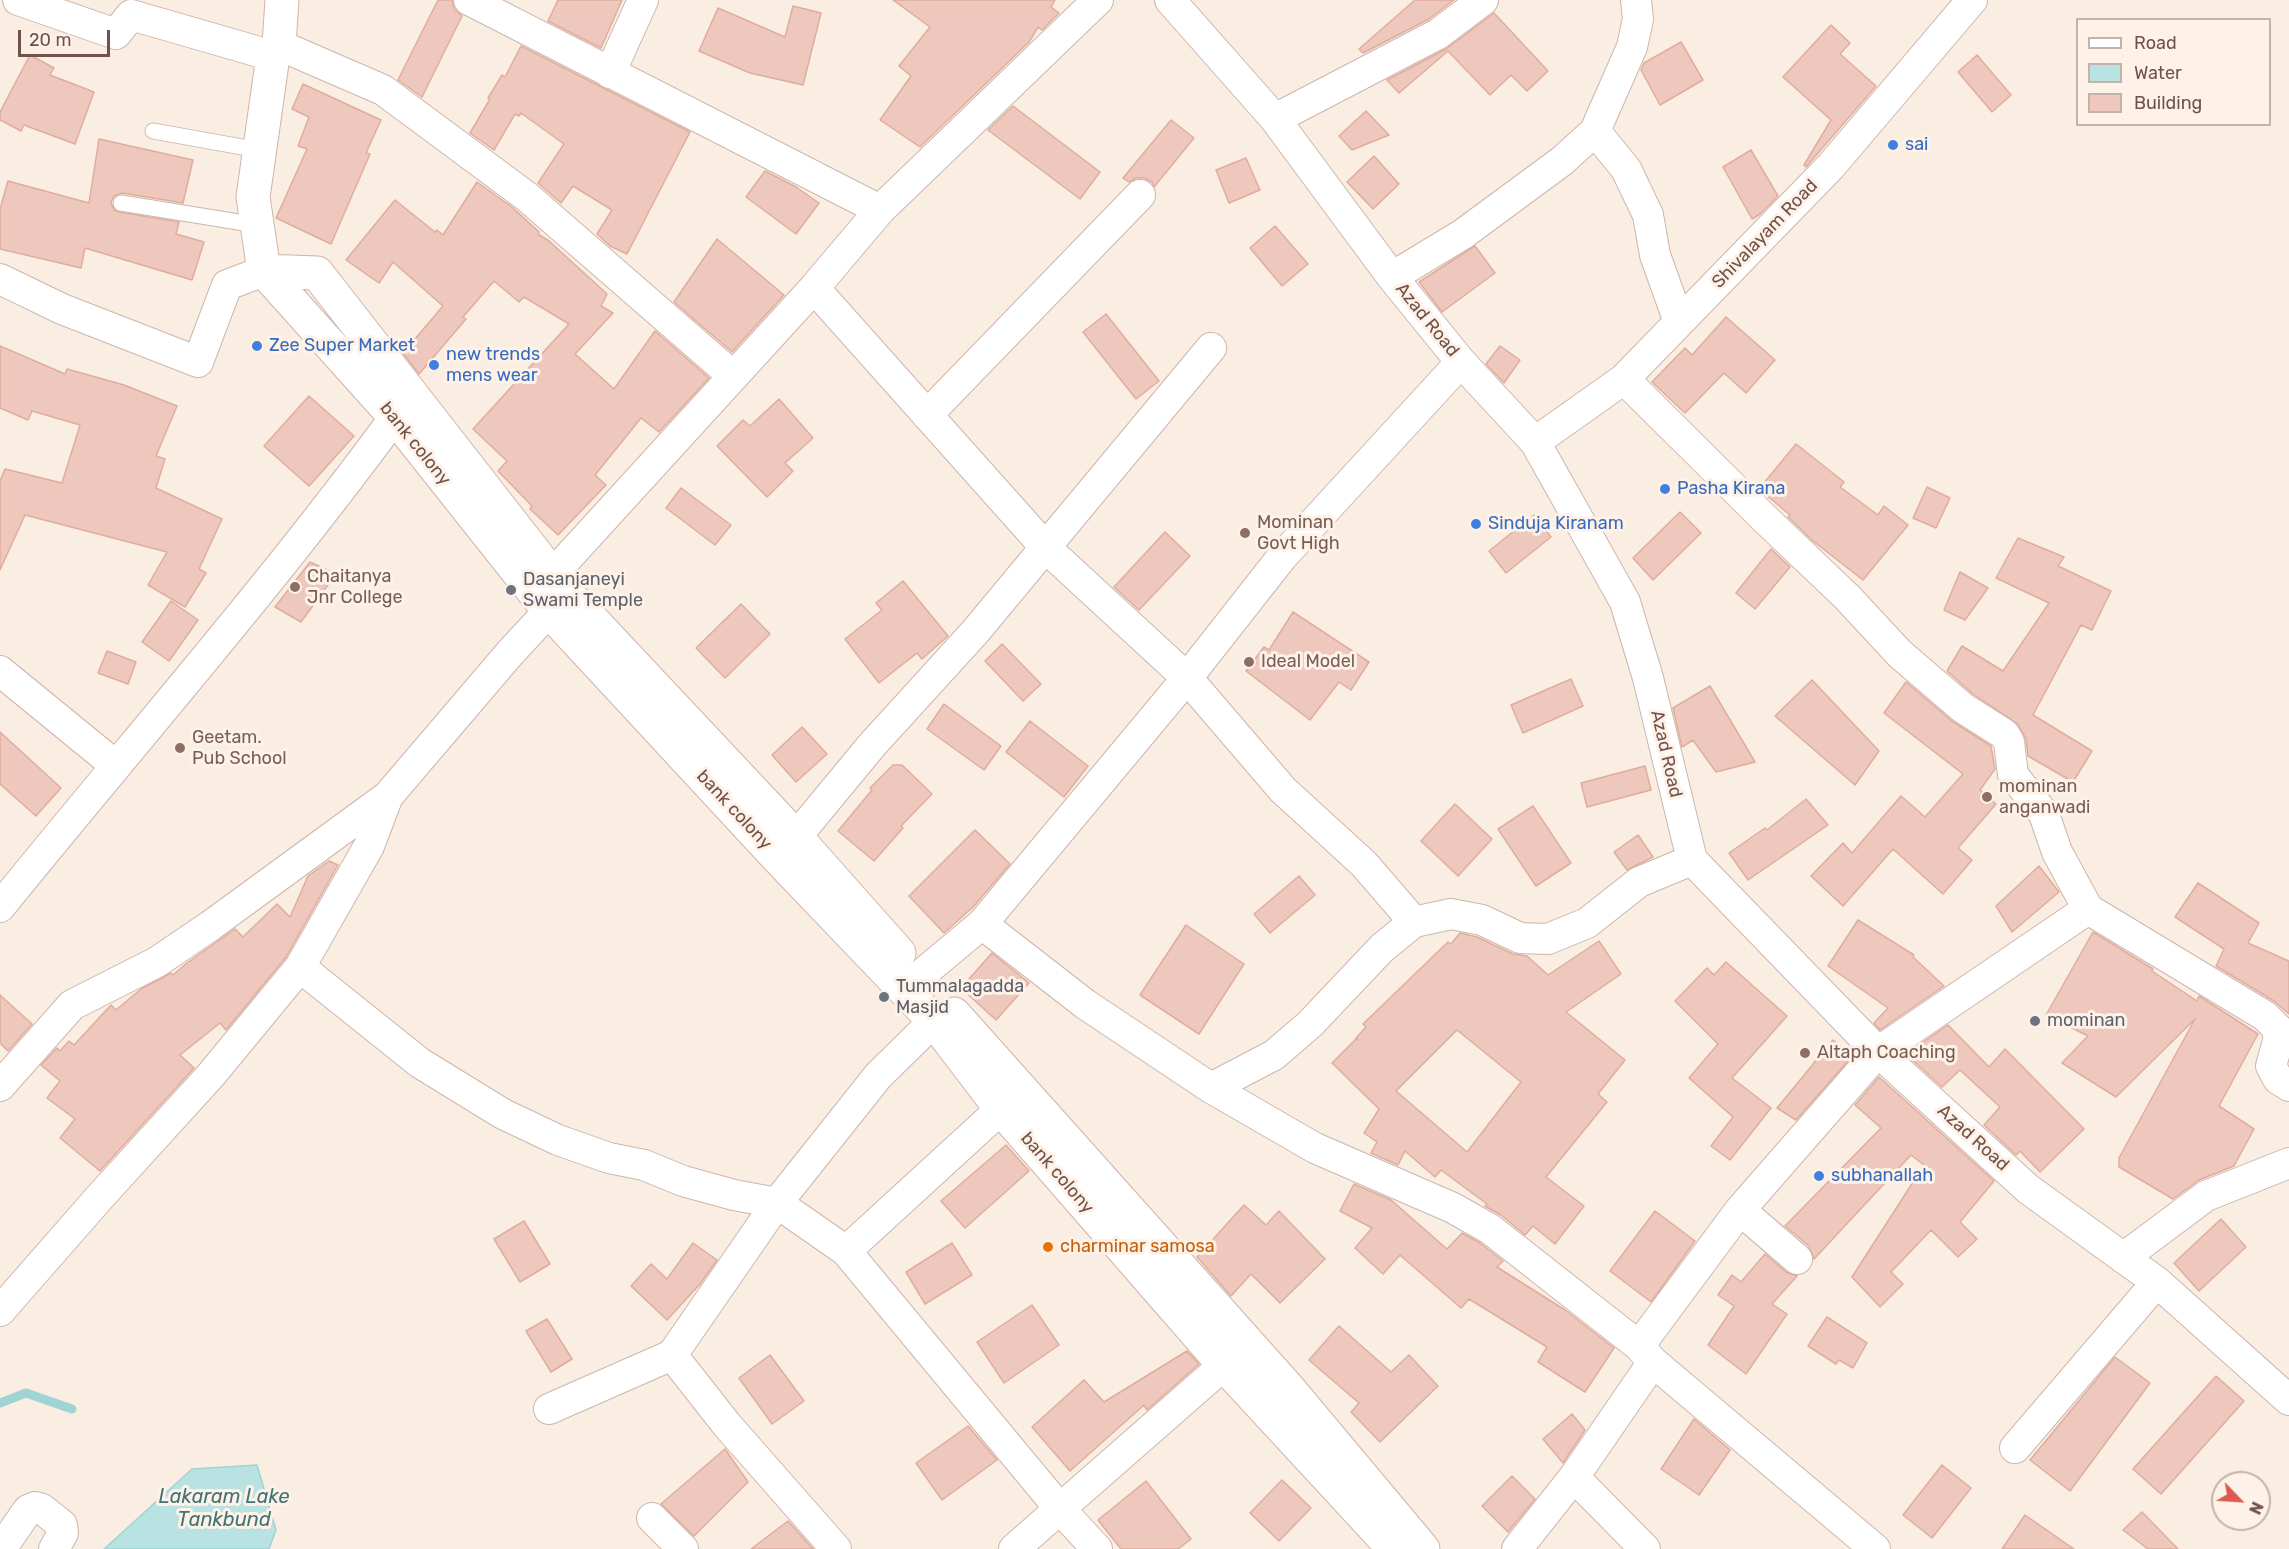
<!DOCTYPE html>
<style>
body{margin:0}
#map{position:relative;width:2289px;height:1549px;overflow:hidden;background:#faede2;font-family:Rubik,sans-serif}
canvas{display:block}
.legend{position:absolute;left:2076px;top:18px;width:195px;height:108px;box-sizing:border-box;background:#fef2e8;border:2px solid #c5b2a9;margin:0;padding:8px 10px;list-style:none;font-size:18px;color:#70524b}
.legend li{display:flex;align-items:center;gap:12px;height:30px}
.legend b{width:30px;border:2px solid #c5b2a9}
.north{position:absolute;left:2211px;top:1471px;width:60px;height:60px;box-sizing:border-box;background:#fef2e8;border:2px solid #c5b2a9;border-radius:50%;rotate:115deg;font-size:16px;font-weight:700;line-height:24px;text-align:center;color:#70524b}
.north::after{content:'';display:block;margin:auto;width:21px;height:27px;background:#dc5a50;clip-path:polygon(50% 0,100% 100%,50% 72%,0 100%)}
.scale{position:absolute;left:18px;top:30px;width:92px;height:27px;box-sizing:border-box;border:3px solid #70524b;border-top:0;padding-left:8px;font-size:18px;line-height:21px;white-space:nowrap;color:#70524b;-webkit-text-stroke:4px #fef2e8;paint-order:stroke}
</style>
<div id="map">
<canvas width="2289" height="1549"></canvas>
<ul class="legend">
<li><b style="height:8px;background:#fff"></b>Road</li>
<li><b style="height:16px;background:#b9e2e2"></b>Water</li>
<li><b style="height:16px;background:#eec8bc"></b>Building</li>
</ul>
<div class="north">N</div>
<div class="scale">20 m</div>
</div>
<script>
const ctx = document.querySelector('canvas').getContext('2d');
ctx.lineJoin = 'round';
function fillPath(path, color) { ctx.fillStyle = color; ctx.fill(path, 'evenodd'); }
function strokePath(path, color, width, dash) { ctx.strokeStyle = color; ctx.lineWidth = width; ctx.lineCap = dash ? 'butt' : 'round'; ctx.setLineDash(dash || []); ctx.stroke(path); }
function write(font, color, halo, rows, align = 'center') {
  ctx.font = font + ' Rubik,sans-serif'; ctx.lineWidth = 6; ctx.setLineDash([]); ctx.textBaseline = 'middle'; ctx.strokeStyle = halo; ctx.fillStyle = color; for (const [text, x, y, turn = 0] of rows) {
    ctx.save(); ctx.translate(x, y); ctx.rotate((+turn || 0) * Math.PI / 180); ctx.textAlign = isNaN(turn) ? turn : align; if (halo) ctx.strokeText(text, 0, 0); ctx.fillText(text, 0, 0); ctx.restore();
  }
}
const water = new Path2D(`
 M 257,1465 L 276,1530 L 269,1549 L 104,1549 L 192,1469 Z`);
const stream = new Path2D(`
 M 0,1403 L 26,1393 L 72,1409`);
const building = new Path2D(`
 M 438,0 L 452,0 L 454,9 L 462,16 L 422,97 L 398,80 Z
 M 558,0 L 622,0 L 601,48 L 548,21 Z
 M 893,0 L 1055,0 L 1051,7 L 1059,13 L 1042,30 L 1038,27 L 1029,42 L 920,147 L 880,120 L 911,76 L 899,66 L 930,27 Z
 M 1415,0 L 1454,0 L 1429,19 L 1363,53 L 1359,49 Z
 M 793,6 L 821,13 L 803,85 L 750,73 L 699,51 L 718,8 L 785,37 Z
 M 1494,13 L 1548,71 L 1527,91 L 1511,75 L 1490,95 L 1448,51 L 1399,93 L 1387,80 L 1446,49 Z
 M 1831,25 L 1850,43 L 1840,54 L 1876,86 L 1806,167 L 1804,165 L 1831,120 L 1783,77 Z
 M 1681,42 L 1703,80 L 1660,105 L 1641,70 L 1644,63 Z
 M 521,46 L 690,132 L 627,254 L 610,246 L 597,234 L 612,210 L 573,186 L 561,203 L 538,183 L 564,144 L 521,113 L 519,116 L 515,114 L 494,150 L 470,133 L 490,99 L 488,98 L 502,75 L 505,77 Z
 M 30,55 L 54,68 L 50,75 L 94,92 L 75,144 L 24,125 L 21,131 L 0,120 L 0,112 Z
 M 1977,55 L 2011,95 L 1992,112 L 1958,72 Z
 M 303,84 L 381,120 L 366,153 L 370,154 L 331,244 L 276,218 L 307,149 L 298,146 L 309,117 L 292,109 Z
 M 1013,106 L 1100,172 L 1080,199 L 988,130 Z
 M 1366,111 L 1389,135 L 1352,150 L 1339,136 Z
 M 1171,120 L 1194,138 L 1154,187 L 1152,182 L 1144,178 L 1136,178 L 1129,182 L 1123,178 Z
 M 99,139 L 193,160 L 183,203 L 122,193 L 114,196 L 111,202 L 114,210 L 119,212 L 179,222 L 176,234 L 204,242 L 192,280 L 85,248 L 81,268 L 0,249 L 0,209 L 8,181 L 89,203 Z
 M 1751,150 L 1778,196 L 1760,214 L 1752,219 L 1723,167 Z
 M 1374,156 L 1399,184 L 1373,209 L 1347,182 Z
 M 1246,158 L 1260,190 L 1229,203 L 1216,170 Z
 M 765,171 L 796,187 L 819,203 L 796,234 L 746,197 Z
 M 477,182 L 512,207 L 539,232 L 538,234 L 549,241 L 607,294 L 601,306 L 613,313 L 575,354 L 614,389 L 655,331 L 709,378 L 659,432 L 641,418 L 595,475 L 606,485 L 558,535 L 530,509 L 532,506 L 498,471 L 507,461 L 473,429 L 569,324 L 524,297 L 519,302 L 494,281 L 463,317 L 466,319 L 419,374 L 403,353 L 443,306 L 393,262 L 379,283 L 346,260 L 395,200 L 435,232 L 437,230 L 443,235 Z
 M 1275,226 L 1308,264 L 1282,286 L 1250,248 Z
 M 717,239 L 784,295 L 732,352 L 674,302 Z
 M 1475,246 L 1495,273 L 1442,312 L 1419,282 Z
 M 1106,314 L 1159,381 L 1136,399 L 1083,332 Z
 M 1726,317 L 1775,360 L 1746,393 L 1724,373 L 1685,413 L 1652,382 L 1685,348 L 1692,355 Z
 M 0,346 L 65,374 L 67,369 L 124,385 L 177,406 L 156,456 L 165,459 L 156,488 L 222,519 L 199,569 L 206,573 L 185,607 L 148,585 L 167,552 L 25,515 L 0,570 L 0,481 L 5,469 L 62,483 L 80,425 L 32,411 L 28,420 L 0,408 Z
 M 1500,346 L 1520,360 L 1504,383 L 1486,364 Z
 M 309,396 L 354,436 L 309,486 L 264,446 Z
 M 779,399 L 813,438 L 785,463 L 793,471 L 767,497 L 717,446 L 743,420 L 750,426 Z
 M 1796,444 L 1844,482 L 1840,487 L 1878,515 L 1884,506 L 1908,525 L 1863,580 L 1813,541 L 1788,517 L 1790,515 L 1759,489 Z
 M 1927,487 L 1950,498 L 1936,528 L 1913,518 Z
 M 681,488 L 731,525 L 715,545 L 666,508 Z
 M 1680,512 L 1701,533 L 1653,580 L 1633,558 Z
 M 1534,515 L 1551,537 L 1506,573 L 1489,551 Z
 M 1165,532 L 1190,556 L 1139,610 L 1114,587 Z
 M 2018,538 L 2064,557 L 2058,566 L 2111,591 L 2092,630 L 2081,625 L 2033,715 L 2092,751 L 2073,782 L 2028,756 L 2026,739 L 2018,724 L 1973,694 L 1947,671 L 1962,646 L 2003,671 L 2049,603 L 1996,578 Z
 M 1771,549 L 1790,567 L 1755,609 L 1736,593 Z
 M 310,562 L 336,574 L 301,622 L 275,607 Z
 M 1960,572 L 1988,588 L 1965,620 L 1944,610 Z
 M 903,581 L 948,636 L 922,659 L 917,653 L 879,683 L 845,639 L 882,610 L 876,603 Z
 M 171,601 L 198,620 L 169,661 L 142,642 Z
 M 741,604 L 770,634 L 725,678 L 696,648 Z
 M 1293,612 L 1369,662 L 1351,690 L 1339,682 L 1310,720 L 1246,671 L 1264,647 L 1269,650 Z
 M 1002,644 L 1041,684 L 1023,701 L 985,661 Z
 M 107,651 L 136,662 L 128,684 L 98,673 Z
 M 1571,679 L 1583,706 L 1523,733 L 1511,705 Z
 M 1812,680 L 1879,751 L 1855,785 L 1775,716 Z
 M 1906,682 L 1952,721 L 1991,746 L 1995,769 L 1980,790 L 1996,804 L 1958,848 L 1972,860 L 1943,894 L 1893,849 L 1843,906 L 1811,876 L 1843,843 L 1852,853 L 1901,796 L 1925,817 L 1963,774 L 1884,713 Z
 M 1710,686 L 1755,762 L 1716,772 L 1693,740 L 1682,747 L 1673,708 Z
 M 944,704 L 1001,746 L 984,770 L 927,729 Z
 M 1030,721 L 1088,766 L 1064,797 L 1006,752 Z
 M 802,727 L 827,754 L 796,782 L 772,755 Z
 M 0,732 L 61,788 L 36,816 L 0,784 Z
 M 893,765 L 902,765 L 932,794 L 901,826 L 903,828 L 874,861 L 838,831 L 872,790 L 870,788 Z
 M 1645,766 L 1651,790 L 1587,807 L 1581,783 Z
 M 1806,799 L 1828,825 L 1748,880 L 1729,853 L 1765,828 L 1767,830 Z
 M 1455,804 L 1492,839 L 1458,876 L 1421,841 Z
 M 1533,806 L 1571,863 L 1536,886 L 1498,829 Z
 M 975,830 L 1010,864 L 973,907 L 944,933 L 909,896 Z
 M 1638,835 L 1653,857 L 1627,870 L 1614,852 Z
 M 329,861 L 338,865 L 286,957 L 226,1030 L 220,1023 L 180,1055 L 194,1068 L 100,1171 L 60,1138 L 75,1119 L 47,1098 L 60,1081 L 41,1065 L 57,1048 L 60,1051 L 69,1041 L 74,1045 L 111,1005 L 116,1010 L 141,989 L 171,973 L 173,975 L 187,963 L 235,929 L 243,937 L 277,904 L 290,917 L 308,876 Z
 M 2039,866 L 2059,892 L 2012,932 L 1996,906 Z
 M 1299,876 L 1315,895 L 1270,933 L 1254,914 Z
 M 2198,883 L 2259,923 L 2248,943 L 2289,961 L 2289,1014 L 2274,1001 L 2216,966 L 2224,949 L 2175,917 Z
 M 1858,920 L 1914,955 L 1913,957 L 1944,986 L 1880,1030 L 1874,1023 L 1888,1008 L 1828,966 Z
 M 1186,925 L 1244,964 L 1199,1034 L 1140,995 Z
 M 2093,932 L 2153,969 L 2152,971 L 2197,1001 L 2199,996 L 2258,1034 L 2219,1106 L 2254,1129 L 2234,1166 L 2199,1180 L 2173,1199 L 2119,1167 L 2119,1158 L 2195,1019 L 2116,1097 L 2062,1063 L 2088,1036 L 2046,1015 Z
 M 1460,933 L 1477,937 L 1513,954 L 1527,956 L 1548,975 L 1599,941 L 1621,974 L 1566,1012 L 1625,1060 L 1598,1094 L 1607,1102 L 1546,1177 L 1584,1206 L 1555,1244 L 1533,1226 L 1525,1235 L 1501,1215 L 1485,1206 L 1487,1204 L 1441,1170 L 1435,1177 L 1405,1151 L 1398,1165 L 1371,1153 L 1377,1142 L 1364,1133 L 1379,1109 L 1332,1063 L 1356,1039 L 1358,1040 L 1356,1038 L 1366,1027 L 1363,1024 L 1448,942 L 1451,944 ZM 1457,1030 L 1521,1082 L 1467,1152 L 1396,1091 Z
 M 992,953 L 1029,983 L 996,1020 L 961,988 Z
 M 1726,962 L 1787,1016 L 1732,1078 L 1771,1108 L 1730,1160 L 1711,1146 L 1733,1117 L 1689,1078 L 1718,1044 L 1675,1001 L 1707,968 L 1714,975 Z
 M 0,995 L 32,1024 L 8,1051 L 0,1043 Z
 M 1948,1025 L 1989,1067 L 2005,1049 L 2084,1129 L 2040,1172 L 2020,1151 L 2016,1155 L 1984,1125 L 2000,1107 L 1960,1070 L 1942,1087 L 1906,1054 Z
 M 1833,1040 L 1847,1051 L 1850,1048 L 1855,1053 L 1796,1120 L 1777,1108 Z
 M 1879,1077 L 1994,1181 L 1960,1222 L 1977,1239 L 1958,1257 L 1931,1230 L 1891,1272 L 1903,1284 L 1880,1307 L 1852,1277 L 1924,1165 L 1911,1155 L 1814,1259 L 1809,1246 L 1785,1226 L 1881,1128 L 1855,1105 Z
 M 1006,1145 L 1029,1171 L 965,1228 L 941,1201 Z
 M 1354,1184 L 1391,1200 L 1447,1249 L 1462,1233 L 1480,1243 L 1503,1261 L 1497,1267 L 1565,1310 L 1614,1348 L 1585,1392 L 1538,1362 L 1547,1347 L 1469,1299 L 1461,1308 L 1400,1255 L 1383,1274 L 1355,1248 L 1372,1228 L 1340,1211 Z
 M 1244,1205 L 1266,1225 L 1279,1211 L 1325,1259 L 1280,1303 L 1251,1274 L 1231,1296 L 1197,1257 Z
 M 1655,1211 L 1695,1241 L 1651,1302 L 1610,1271 Z
 M 2221,1219 L 2246,1247 L 2199,1291 L 2174,1263 Z
 M 524,1221 L 550,1264 L 520,1282 L 494,1239 Z
 M 693,1243 L 717,1260 L 700,1284 L 667,1320 L 631,1286 L 651,1264 L 667,1279 Z
 M 952,1243 L 972,1275 L 925,1304 L 906,1272 Z
 M 1765,1254 L 1786,1272 L 1797,1276 L 1772,1304 L 1787,1314 L 1746,1374 L 1708,1345 L 1734,1306 L 1718,1295 L 1732,1275 L 1741,1282 Z
 M 1032,1305 L 1059,1345 L 1004,1383 L 977,1342 Z
 M 1827,1317 L 1867,1343 L 1853,1368 L 1839,1360 L 1836,1364 L 1808,1346 Z
 M 547,1319 L 572,1359 L 551,1372 L 526,1331 Z
 M 1339,1326 L 1391,1372 L 1409,1355 L 1438,1386 L 1380,1442 L 1351,1412 L 1359,1403 L 1309,1360 Z
 M 1187,1351 L 1199,1364 L 1147,1410 L 1144,1405 L 1070,1471 L 1032,1427 L 1084,1380 L 1104,1402 Z
 M 770,1355 L 804,1401 L 772,1424 L 739,1378 Z
 M 2115,1357 L 2150,1383 L 2070,1491 L 2030,1460 Z
 M 2216,1376 L 2244,1401 L 2161,1494 L 2133,1469 Z
 M 1572,1414 L 1585,1430 L 1563,1463 L 1543,1439 Z
 M 1694,1419 L 1730,1450 L 1699,1495 L 1661,1469 Z
 M 968,1426 L 997,1460 L 942,1500 L 916,1463 Z
 M 725,1449 L 748,1482 L 694,1536 L 661,1504 Z
 M 1942,1465 L 1971,1488 L 1932,1538 L 1903,1515 Z
 M 1512,1476 L 1535,1499 L 1508,1532 L 1482,1506 Z
 M 1282,1480 L 1311,1508 L 1279,1541 L 1250,1513 Z
 M 1146,1481 L 1191,1539 L 1178,1549 L 1121,1549 L 1098,1520 Z
 M 2142,1512 L 2178,1549 L 2148,1549 L 2123,1530 Z
 M 2025,1515 L 2074,1549 L 2002,1549 Z
 M 788,1521 L 813,1549 L 751,1549 Z`);
const lane = new Path2D(`
 M 153,131 L 259,150
 M 121,203 L 257,225`);
const street = new Path2D(`
 M 18,0 L 116,34 L 131,15 L 273,56
 M 469,0 L 880,210
 M 1170,0 L 1275,119 L 1392,277 L 1461,362 L 1535,442 L 1625,602 L 1648,678 L 1692,860 L 1878,1052 L 2028,1189 L 2157,1282 L 2289,1400
 M 279,45 L 383,90 L 526,196 L 733,376
 M 610,73 L 643,0
 M 1275,119 L 1438,34 L 1483,0
 M 1595,131 L 1626,169 L 1648,215 L 1655,255 L 1679,322
 M 1392,277 L 1463,234 L 1562,161 L 1595,131 L 1632,47 L 1638,19 L 1636,0
 M 0,279 L 62,309 L 198,362 L 227,285 L 264,271
 M 814,288 L 1046,548 L 1187,678 L 1283,790 L 1364,864 L 1414,922
 M 1624,379 L 1763,517 L 1847,597 L 1900,654 L 1963,708 L 2004,734 L 2009,742 L 2013,775 L 2044,814 L 2057,852 L 2088,909 L 2265,1016 L 2278,1029 L 2278,1041 L 2271,1066 L 2278,1079 L 2289,1086
 M 927,415 L 1140,195
 M 1535,442 L 1624,379 L 1831,166 L 1972,0
 M 535,589 L 552,575 L 814,288 L 880,210 L 1098,0
 M 0,671 L 115,765
 M 796,837 L 872,745 L 975,632 L 1211,348
 M 0,907 C 132,744 271,586 395,417
 M 982,924 L 1085,1004 L 1211,1088 L 1315,1148 L 1453,1208 L 1490,1229 L 1639,1346 L 1653,1362
 M 300,967 L 420,1063 L 503,1114 L 558,1140 L 609,1158 L 644,1165 L 683,1181 L 734,1195 L 777,1203 L 846,1251 L 1060,1509 L 1097,1549
 M 904,989 L 982,924 L 1187,678 L 1282,557 L 1461,362
 M 0,1086 L 72,1005 L 157,962 L 210,926 L 388,796 L 510,653 L 549,611
 M 1211,1088 L 1274,1055 L 1310,1024 L 1382,948 L 1414,922 L 1451,914 L 1482,920 L 1520,938 L 1548,939 L 1587,923 L 1639,882 L 1692,860
 M 1740,1210 L 1797,1259
 M 846,1251 L 1001,1109
 M 2123,1258 L 2206,1196 L 2289,1163
 M 0,1311 L 99,1198 L 211,1075 L 300,967 L 369,846 L 388,796
 M 1639,1346 L 1740,1210 L 1878,1052 L 2088,909
 M 672,1355 L 777,1203 L 878,1076 L 934,1021
 M 549,1409 L 672,1355 L 727,1425 L 836,1549
 M 2015,1448 L 2157,1282
 M 1574,1477 L 1645,1549
 M 652,1518 L 683,1549
 M 1,1549 L 28,1510 L 35,1507 L 42,1509 L 62,1525 L 63,1533 L 54,1549
 M 1014,1549 L 1224,1365
 M 1517,1549 L 1574,1477 L 1653,1362 L 1875,1549`);
const secondary = new Path2D(`
 M 282,0 L 279,45 L 273,56 L 253,197 L 264,271 L 395,417 L 549,611 L 777,857 L 934,1021 L 1001,1109 L 1224,1365 L 1394,1549
 M 264,271 L 317,273 L 564,590 L 796,837 L 899,953
 M 954,1014 L 1289,1389 L 1423,1549`);
const markers = [
 [1893,145,6,"#3f7fe0"],
 [257,346,6,"#3f7fe0"],
 [434,365,6,"#3f7fe0"],
 [1665,489,6,"#3f7fe0"],
 [1476,524,6,"#3f7fe0"],
 [1245,533,6,"#8d6e63"],
 [295,587,6,"#8d6e63"],
 [511,590,6,"#6b7280"],
 [1249,662,6,"#8d6e63"],
 [180,748,6,"#8d6e63"],
 [1987,797,6,"#8d6e63"],
 [884,997,6,"#6b7280"],
 [2035,1021,6,"#6b7280"],
 [1805,1053,6,"#8d6e63"],
 [1819,1176,6,"#3f7fe0"],
 [1048,1247,6,"#e8710a"]
];
const shopNames = [
 ["sai",1905,145],
 ["Zee Super Market",269,346],
 ["new trends",446,355],
 ["mens wear",446,376],
 ["Pasha Kirana",1677,489],
 ["Sinduja Kiranam",1488,524],
 ["subhanallah",1831,1176]
];
const streetNames = [
 ["Shivalayam Road",1765,234,-46],
 ["Azad Road",1427,320,51],
 ["bank colony",415,444,51],
 ["Azad Road",1666,754,77],
 ["bank colony",734,810,47],
 ["Azad Road",1973,1138,42],
 ["bank colony",1057,1173,49]
];
const educationNames = [
 ["Mominan",1257,523],
 ["Govt High",1257,544],
 ["Chaitanya",307,577],
 ["Jnr College",307,598],
 ["Ideal Model",1261,662],
 ["Geetam.",192,738],
 ["Pub School",192,759],
 ["mominan",1999,787],
 ["anganwadi",1999,808],
 ["Altaph Coaching",1817,1053]
];
const worshipNames = [
 ["Dasanjaneyi",523,580],
 ["Swami Temple",523,601],
 ["Tummalagadda",896,987],
 ["Masjid",896,1008],
 ["mominan",2047,1021]
];
const foodNames = [
 ["charminar samosa",1060,1247]
];
const waterNames = [
 ["Lakaram Lake",224,1497],
 ["Tankbund",224,1520]
];
fillPath(water, '#b9e2e2');
strokePath(water, '#a0d3d3', 1.5);
strokePath(stream, '#a0d3d3', 9);
fillPath(building, '#eec8bc');
strokePath(building, '#dfad9e', 1.5);
strokePath(lane, '#cdb6ad', 17);
strokePath(street, '#cdb6ad', 32);
strokePath(secondary, '#cfb5aa', 35);
strokePath(lane, '#fff', 15);
strokePath(street, '#fff', 30);
strokePath(secondary, '#fff', 33);
for (const [x, y, r, color] of markers) { const dot = new Path2D(); dot.arc(x, y, r, 0, 2 * Math.PI); ctx.fillStyle = color; ctx.fill(dot); strokePath(dot, '#fef2e8', 2); }
write('18px', '#366cbe', '#fef2e8', shopNames, 'left');
write('18px', '#70524b', '#fef2e8', streetNames);
write('18px', '#785e54', '#fef2e8', educationNames, 'left');
write('18px', '#5b616d', '#fef2e8', worshipNames, 'left');
write('18px', '#c56008', '#fef2e8', foodNames, 'left');
write('italic 20px', '#407475', '#fef2e8', waterNames);
</script>
